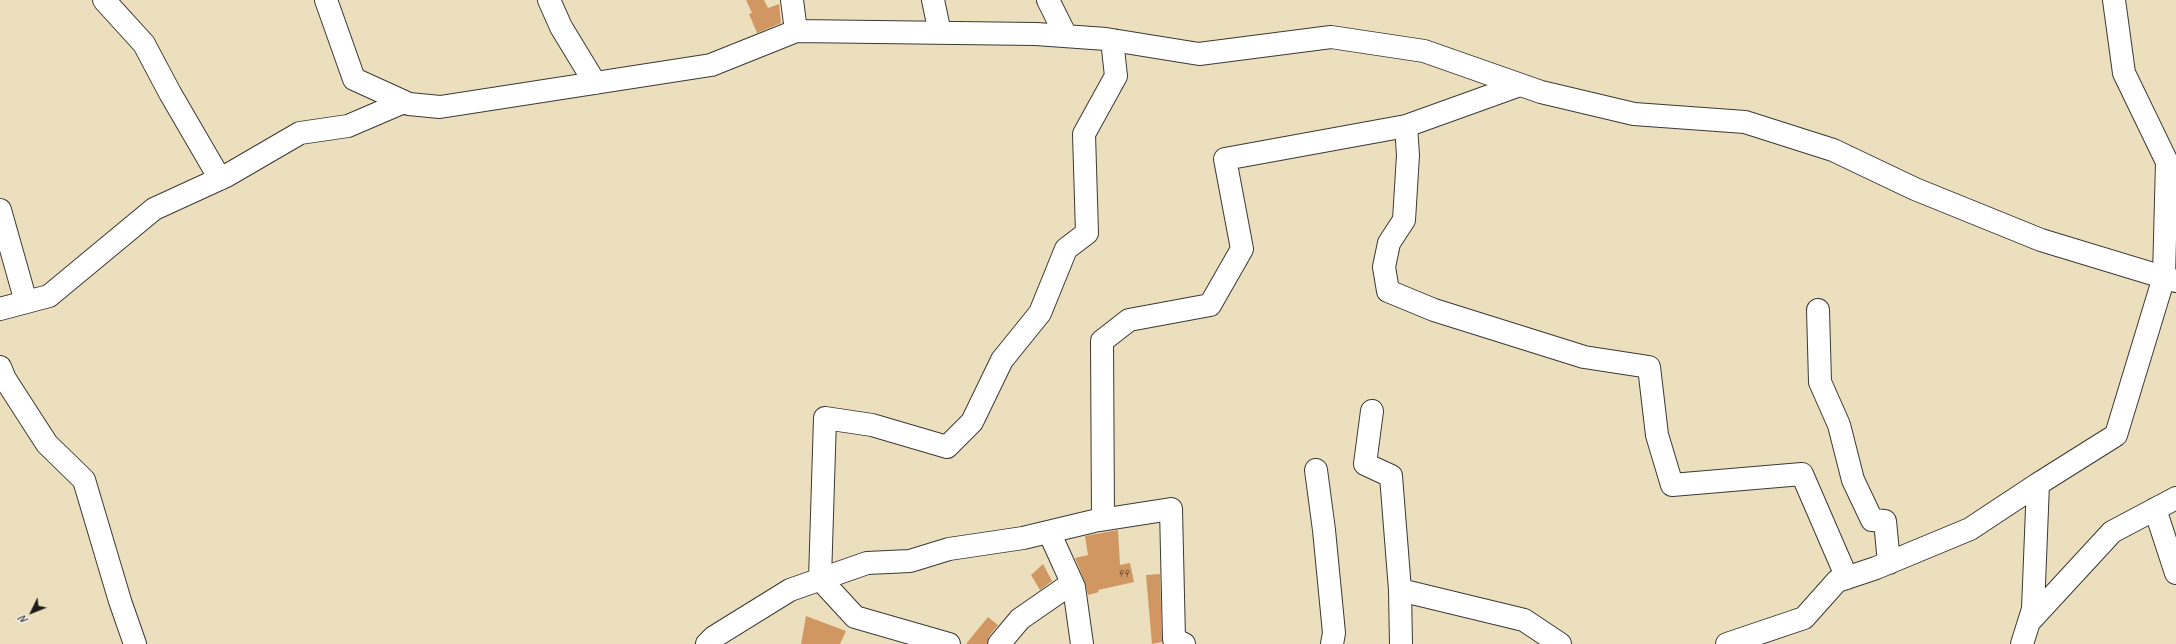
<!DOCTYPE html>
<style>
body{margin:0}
#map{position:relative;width:2176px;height:644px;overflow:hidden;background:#ecdfbe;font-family:Caveat,sans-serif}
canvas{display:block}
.north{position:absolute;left:12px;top:592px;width:40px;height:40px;-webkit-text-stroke:3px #f7f3e8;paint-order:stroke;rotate:227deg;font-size:11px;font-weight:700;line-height:16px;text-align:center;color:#1c1c1c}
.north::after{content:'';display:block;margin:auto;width:14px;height:18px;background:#1c1c1c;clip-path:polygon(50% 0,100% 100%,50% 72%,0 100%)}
</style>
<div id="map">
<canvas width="2176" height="644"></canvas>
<div class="north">N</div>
</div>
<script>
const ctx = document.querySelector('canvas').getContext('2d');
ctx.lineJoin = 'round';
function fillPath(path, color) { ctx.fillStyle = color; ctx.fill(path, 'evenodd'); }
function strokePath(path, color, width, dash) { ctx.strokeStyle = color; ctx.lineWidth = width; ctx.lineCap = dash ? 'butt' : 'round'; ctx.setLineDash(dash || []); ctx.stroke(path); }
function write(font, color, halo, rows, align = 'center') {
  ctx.font = font + ' Caveat,sans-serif'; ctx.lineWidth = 4; ctx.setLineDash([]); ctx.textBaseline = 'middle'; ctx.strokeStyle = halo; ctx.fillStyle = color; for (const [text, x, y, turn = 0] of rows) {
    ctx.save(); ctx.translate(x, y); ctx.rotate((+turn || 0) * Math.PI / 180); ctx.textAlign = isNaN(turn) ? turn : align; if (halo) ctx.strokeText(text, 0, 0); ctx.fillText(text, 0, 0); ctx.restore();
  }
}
const building = new Path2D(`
 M 746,0 L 764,0 L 768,8 L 779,4 L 781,23 L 757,33 L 749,14 L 752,13 Z
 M 1118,530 L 1120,565 L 1130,563 L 1134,582 L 1098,590 L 1099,592 L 1088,595 L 1085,582 L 1075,558 L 1088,555 L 1085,536 Z
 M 1043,564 L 1052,581 L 1040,590 L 1031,575 Z
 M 1160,574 L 1162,642 L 1152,644 L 1146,575 Z
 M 806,616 L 846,631 L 840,644 L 801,644 Z
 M 988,617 L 998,625 L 989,636 L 987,644 L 966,644 Z`);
const minor = new Path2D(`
 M 104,0 L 144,44 L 170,93 L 220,179
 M 326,0 L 354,79 L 409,104 L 440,107 L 711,65 L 796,31 L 1036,34 L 1106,39 L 1199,54 L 1331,37 L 1424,51 L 1541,92 L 1634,114 L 1745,122 L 1833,150 L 1915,189 L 2041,240 L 2176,281
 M 549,0 L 561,27 L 595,83
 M 792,0 L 796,31
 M 933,0 L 940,33
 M 1048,0 L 1066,36
 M 1520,85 L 1406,126 L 1408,155 L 1404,220 L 1389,243 L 1384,267 L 1388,291 L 1434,310 L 1584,357 L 1649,367 L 1657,435 L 1672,485 L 1802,474 L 1847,578
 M 0,210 L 26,302
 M 0,309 L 49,296 L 154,209 L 226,176 L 300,133 L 348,126 L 404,102
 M 1818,310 L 1820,382 L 1839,425 L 1853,480 L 1872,520 L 1885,521 L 1889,563
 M 0,367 L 5,379 L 47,444 L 84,480 L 120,601 L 135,644
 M 1372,411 L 1365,464 L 1391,476 L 1400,590
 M 1316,470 L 1324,530 L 1334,633 L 1332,644
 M 2155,509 L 2176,573
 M 1103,519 L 1102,341 L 1129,320 L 1210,305 L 1242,249 L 1225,159 L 1406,126
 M 1049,532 L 1074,587 L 1082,644
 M 2029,622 L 2112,532 L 2176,498
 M 707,644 L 714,637 L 790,590 L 867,563 L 910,561 L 949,549 L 1023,538 L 1094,521 L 1171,509 L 1174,639 L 1184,644
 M 949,644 L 855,617 L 820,579 L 825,418 L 872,425 L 947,447 L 972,422 L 1002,360 L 1040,313 L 1066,249 L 1087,233 L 1084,134 L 1116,76 L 1112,40
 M 999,644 L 1020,619 L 1072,583
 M 1401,644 L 1400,590 L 1524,620 L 1560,644
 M 1727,644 L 1804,618 L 1837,581 L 1876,568 L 1970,529 L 2038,484
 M 2022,644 L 2033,609 L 2038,484 L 2116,435 L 2164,277 L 2167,162 L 2124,73 L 2114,0`);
const numberNames = [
 ["44",1123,574]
];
fillPath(building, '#d09762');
strokePath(minor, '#3b3934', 24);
strokePath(minor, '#fff', 22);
write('12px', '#493b2e', null, numberNames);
</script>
